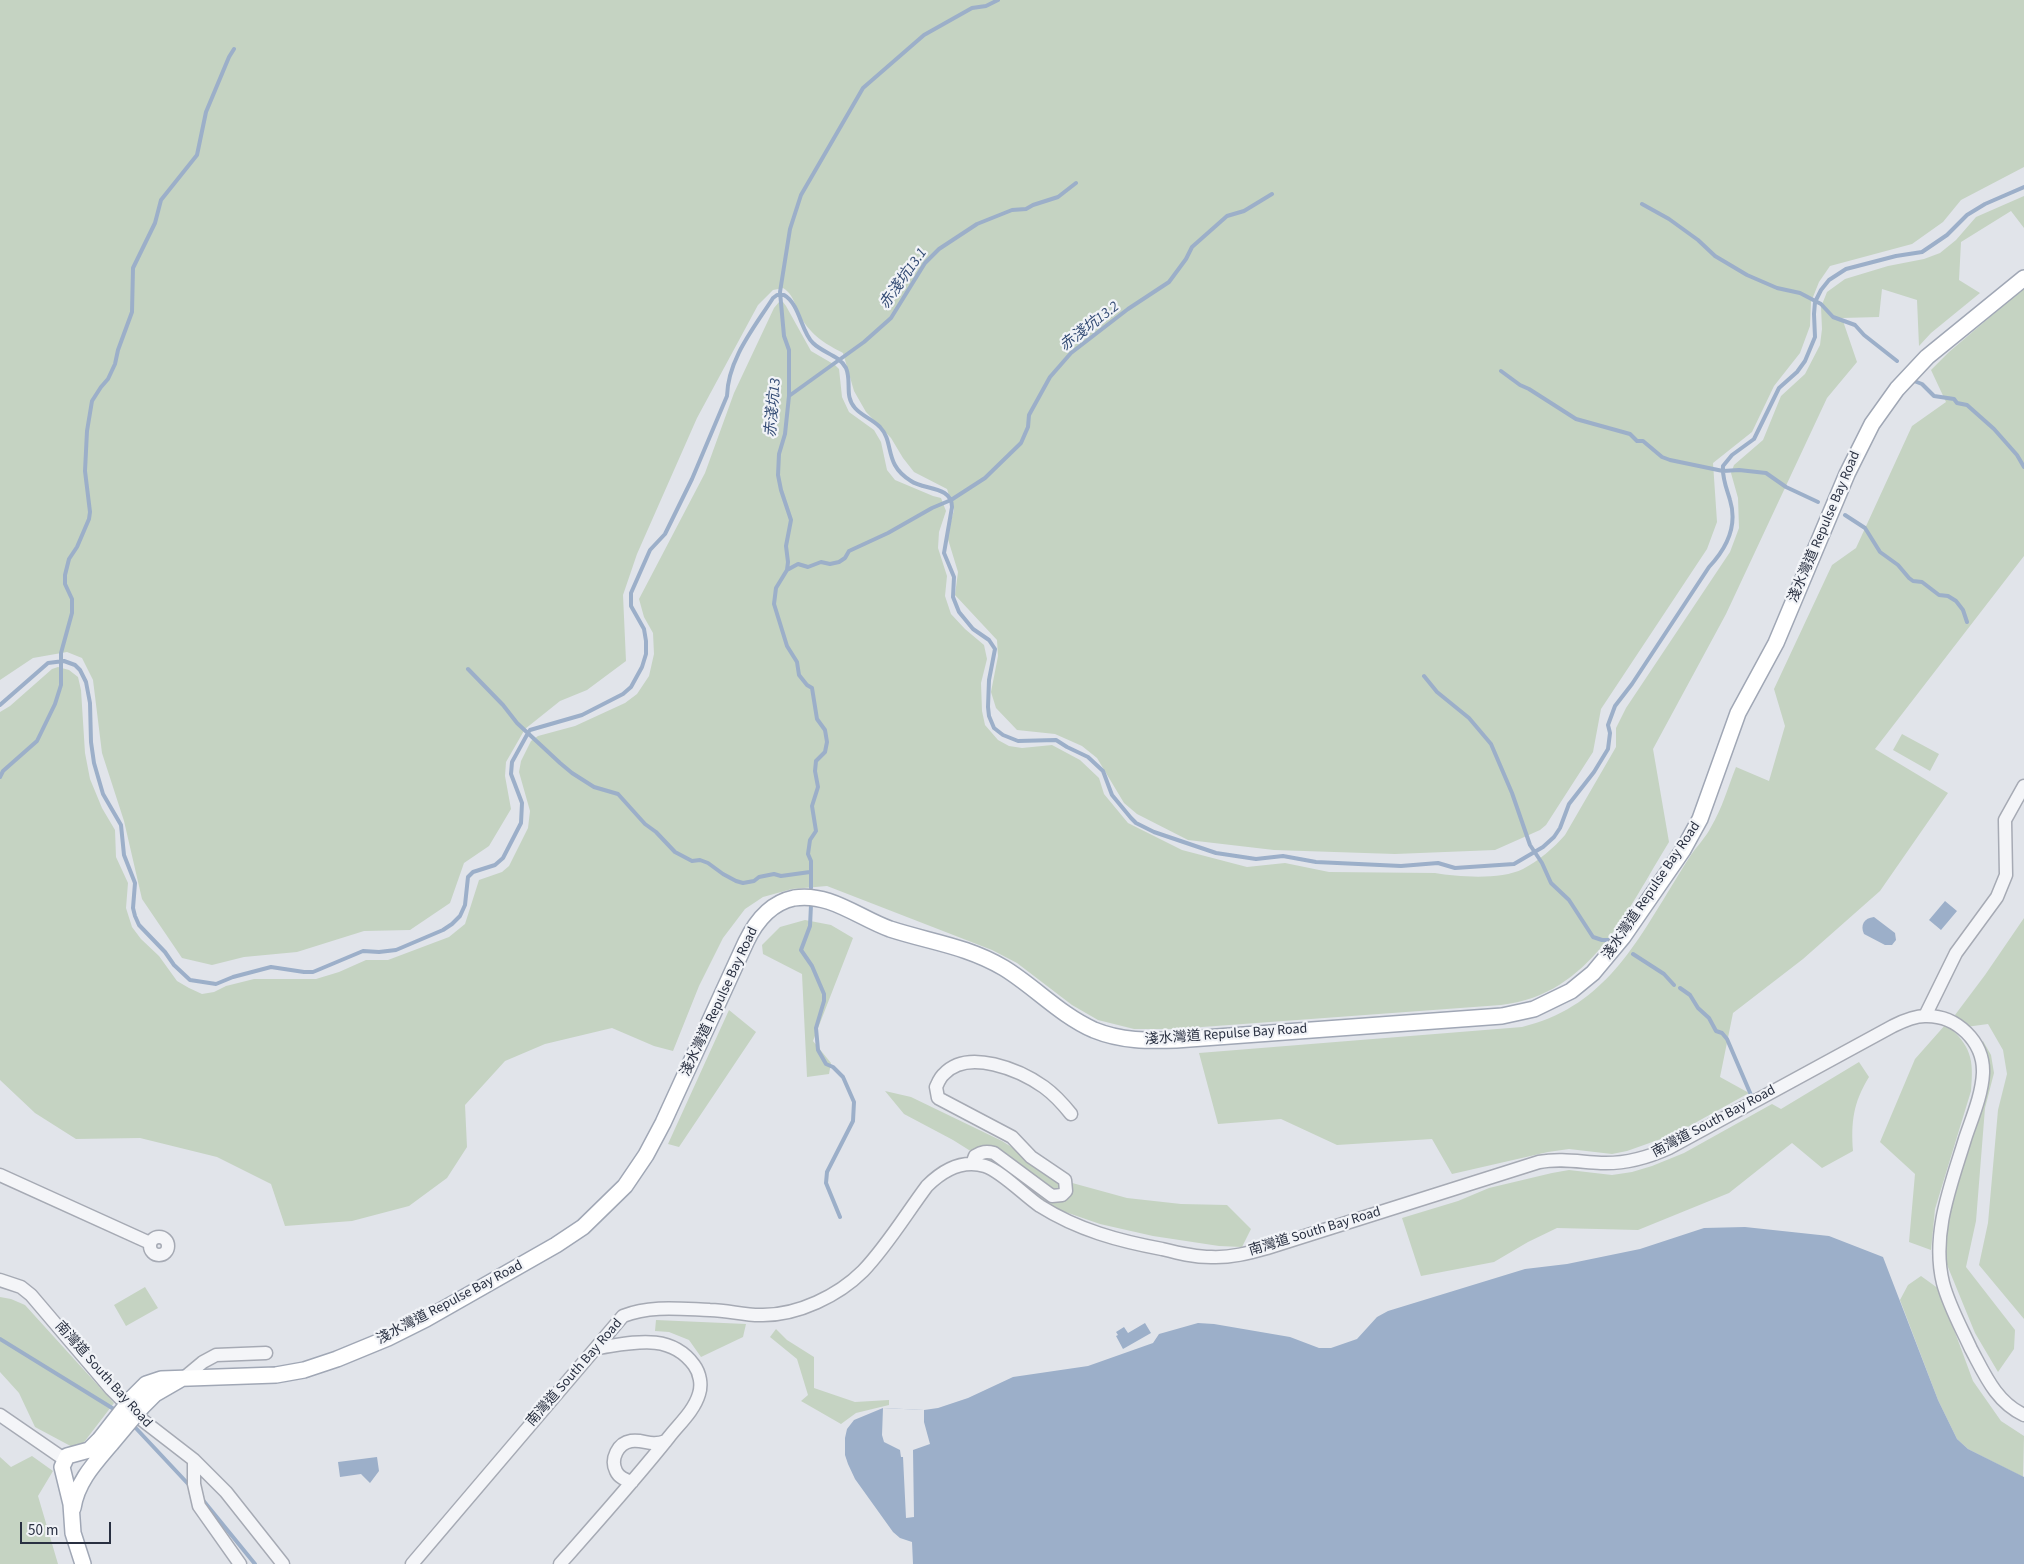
<!DOCTYPE html>
<meta charset="utf-8">
<style>
body{margin:0}
#map{position:relative;width:2024px;height:1564px;overflow:hidden;background:#e1e4ea;font-family:"Source Sans 3",sans-serif}
canvas{display:block}
.scale{position:absolute;left:20px;top:1522px;width:91px;height:22px;box-sizing:border-box;border:2px solid #293041;border-top:0;padding-left:6px;font-size:15px;line-height:18px;white-space:nowrap;color:#293041;-webkit-text-stroke:4px #f1f3f7;paint-order:stroke}
</style>
<div id="map">
<canvas width="2024" height="1564"></canvas>
<div class="scale">50 m</div>
</div>
<script>
const ctx = document.querySelector('canvas').getContext('2d');
ctx.lineJoin = 'round';
function fillPath(path, color) { ctx.fillStyle = color; ctx.fill(path, 'evenodd'); }
function strokePath(path, color, width, dash) { ctx.strokeStyle = color; ctx.lineWidth = width; ctx.lineCap = dash ? 'butt' : 'round'; ctx.setLineDash(dash || []); ctx.stroke(path); }
function write(font, color, halo, rows, align = 'center') {
  ctx.font = font + ' "Source Sans 3","Noto Sans TC",sans-serif'; ctx.lineWidth = 4.5; ctx.setLineDash([]); ctx.textBaseline = 'middle'; ctx.strokeStyle = halo; ctx.fillStyle = color; for (const [text, x, y, turn = 0] of rows) {
    ctx.save(); ctx.translate(x, y); ctx.rotate((+turn || 0) * Math.PI / 180); ctx.textAlign = isNaN(turn) ? turn : align; if (halo) ctx.strokeText(text, 0, 0); ctx.fillText(text, 0, 0); ctx.restore();
  }
}
const green = new Path2D(`
 M 0,0 L 2024,0 L 2024,167 L 1961,200 L 1943,222 L 1912,244 L 1830,266 L 1819,282 L 1811,302 L 1810,326 L 1800,353 L 1774,386 L 1752,432 L 1713,463 L 1717,522 L 1707,549 L 1601,709 L 1593,752 L 1546,825 L 1540,830 L 1495,850 L 1395,854 L 1274,850 L 1188,840 L 1137,814 L 1124,803 L 1097,758 L 1082,746 L 1055,734 L 1017,730 L 996,708 L 991,692 L 998,656 L 997,640 L 955,595 L 958,572 L 947,536 L 954,510 L 947,489 L 914,472 L 903,458 L 891,438 L 866,412 L 854,391 L 843,353 C 826,344 815,338 803,321 C 795,310 796,296 783,288 L 773,290 L 758,305 L 697,418 L 637,554 L 623,595 L 626,661 L 587,690 L 560,701 L 525,729 L 506,762 L 505,776 L 511,809 L 489,846 L 464,863 L 450,903 L 410,930 L 364,931 L 297,952 L 244,957 L 212,965 L 182,958 L 142,899 L 124,821 L 102,753 L 93,680 L 82,658 L 67,652 L 33,658 L 0,680 Z
 M 2024,196 L 2024,228 L 2011,211 L 1961,242 L 1959,280 L 1980,293 L 1931,333 L 1919,346 L 1917,300 L 1882,289 L 1879,317 L 1842,318 L 1857,362 L 1827,398 L 1726,614 L 1653,749 L 1669,842 C 1627,910 1591,995 1501,1005 L 1175,1029 L 1134,1029 L 1098,1020 L 1072,1005 L 1017,963 L 992,950 L 827,886 L 792,889 L 763,897 L 745,909 L 723,938 L 699,986 L 673,1051 L 654,1046 L 612,1028 L 545,1044 L 505,1061 L 465,1105 L 467,1147 L 447,1178 L 409,1206 L 352,1221 L 285,1226 L 271,1184 L 217,1157 L 140,1138 L 76,1139 L 35,1113 L 0,1080 L 0,712 L 10,706 L 52,669 L 58,667 L 69,670 L 78,677 L 81,690 L 85,753 L 90,779 L 102,808 L 115,830 L 116,857 L 128,883 L 126,908 L 132,927 L 141,939 L 159,956 L 177,981 L 189,988 L 202,994 L 214,992 L 226,986 L 254,979 L 316,979 L 339,972 L 366,960 L 388,960 L 449,937 L 465,924 L 479,880 L 502,872 L 509,866 L 528,828 L 530,811 L 519,772 L 521,761 L 531,741 L 538,736 L 575,726 L 625,703 L 637,694 L 649,676 L 654,654 L 653,633 L 644,617 L 639,599 L 705,473 L 734,393 L 774,308 L 779,302 L 783,302 L 786,306 L 811,351 L 835,365 L 839,369 L 842,397 L 849,412 L 874,430 L 881,442 L 887,470 L 895,480 L 933,496 L 941,498 L 946,511 L 939,532 L 938,548 L 947,576 L 945,596 L 951,614 L 965,629 L 984,645 L 987,659 L 981,683 L 982,711 L 985,725 L 998,740 L 1009,746 L 1022,748 L 1052,745 L 1080,760 L 1099,778 L 1104,794 L 1128,823 L 1182,850 L 1247,867 L 1285,863 L 1329,872 L 1435,873 C 1459,877 1501,880 1523,869 C 1538,861 1554,848 1565,835 L 1616,747 L 1616,728 L 1626,708 L 1730,552 L 1739,528 L 1738,498 L 1731,473 L 1734,465 L 1763,440 L 1781,396 L 1805,374 L 1820,345 L 1822,329 L 1821,307 L 1827,292 L 1845,279 L 1888,266 L 1924,259 L 1940,253 L 1956,240 L 1976,217 Z
 M 2024,288 L 2024,556 L 1875,749 L 1948,793 L 1880,891 L 1803,959 L 1733,1013 L 1720,1077 L 1749,1093 L 1675,1134 L 1627,1151 L 1612,1154 L 1569,1149 L 1548,1152 L 1452,1174 L 1432,1139 L 1337,1145 L 1281,1119 L 1218,1124 L 1199,1053 L 1522,1027 C 1600,1008 1632,951 1671,887 C 1678,876 1684,865 1691,855 C 1698,845 1706,837 1711,827 C 1722,809 1728,787 1736,767 L 1769,781 L 1785,726 L 1774,689 L 1832,565 L 1856,548 L 1912,426 L 1946,402 L 1931,370 L 1949,352 Z
 M 1902,734 L 1939,754 L 1930,771 L 1893,750 Z
 M 2024,918 L 2024,1319 L 1979,1265 L 1988,1223 L 1998,1110 L 2007,1074 L 2003,1050 L 1988,1024 L 1966,1027 L 1955,1015 L 1985,975 Z
 M 805,920 L 831,925 L 853,938 L 813,1041 L 831,1063 L 829,1074 L 807,1077 L 802,974 L 763,954 L 762,945 L 780,927 Z
 M 729,1010 L 756,1032 L 679,1147 L 668,1144 Z
 M 1946,1024 C 1971,1046 1974,1058 1971,1091 L 1935,1209 L 1931,1250 L 1909,1242 L 1915,1174 L 1880,1142 L 1915,1059 Z
 M 1983,1041 L 1991,1055 L 1994,1073 L 1985,1108 L 1976,1221 L 1966,1267 L 2015,1330 L 2014,1349 L 1998,1372 L 1975,1333 L 1943,1255 L 1948,1211 L 1983,1054 Z
 M 1859,1062 L 1869,1077 C 1853,1103 1851,1122 1853,1151 L 1822,1168 L 1792,1143 L 1729,1193 L 1638,1230 L 1557,1228 L 1528,1242 L 1494,1262 L 1421,1276 L 1402,1218 L 1458,1201 L 1489,1188 L 1552,1173 L 1569,1170 L 1612,1175 L 1632,1172 L 1652,1166 L 1684,1153 L 1772,1104 L 1781,1109 Z
 M 885,1091 L 911,1097 L 1002,1141 L 1065,1181 L 1127,1198 L 1181,1204 L 1227,1205 L 1251,1229 L 1242,1247 L 1219,1246 L 1153,1236 L 1100,1224 L 1045,1205 L 996,1167 L 953,1140 L 904,1114 Z
 M 1921,1276 L 1939,1289 L 1973,1381 L 2001,1421 L 2024,1436 L 2023,1477 L 1968,1449 L 1957,1439 L 1938,1400 L 1900,1300 L 1908,1285 Z
 M 145,1287 L 158,1308 L 126,1326 L 114,1305 Z
 M 0,1297 L 11,1299 L 25,1305 L 114,1403 L 78,1450 L 35,1427 L 19,1393 L 0,1372 Z
 M 656,1320 L 746,1324 L 743,1337 L 701,1357 L 689,1340 L 669,1332 L 655,1331 Z
 M 776,1329 L 787,1340 L 814,1357 L 814,1388 L 855,1402 L 889,1400 L 889,1405 L 856,1413 L 841,1424 L 801,1401 L 808,1395 L 797,1359 L 770,1337 Z
 M 32,1456 L 53,1471 L 38,1496 L 58,1564 L 0,1564 L 0,1457 L 11,1467 Z`);
const water = new Path2D(`
 M 1945,901 L 1957,911 L 1941,930 L 1929,920 Z
 M 1874,917 L 1895,933 L 1896,940 L 1892,945 L 1885,945 L 1864,934 C 1860,925 1864,918 1874,917 Z
 M 1745,1227 L 1829,1236 L 1883,1257 L 1938,1400 L 1957,1439 L 1968,1449 L 2024,1477 L 2024,1564 L 913,1564 L 912,1542 L 900,1538 L 893,1532 L 855,1479 L 848,1464 L 845,1455 L 845,1438 L 847,1429 L 854,1420 L 883,1408 L 924,1410 L 938,1408 L 968,1398 L 1013,1377 L 1088,1366 L 1153,1343 L 1159,1334 L 1198,1323 L 1214,1324 L 1290,1337 L 1319,1348 L 1331,1348 L 1357,1339 L 1377,1317 L 1388,1311 L 1525,1269 L 1567,1264 L 1640,1249 L 1704,1228 Z
 M 1145,1323 L 1151,1333 L 1123,1349 L 1116,1336 L 1118,1335 L 1116,1332 L 1124,1327 L 1128,1333 Z
 M 377,1457 L 379,1471 L 370,1483 L 361,1474 L 340,1477 L 338,1462 Z`);
const pier = new Path2D(`
 M 883,1408 L 924,1410 L 924,1422 L 930,1444 L 913,1450 L 914,1517 L 906,1518 L 903,1457 L 901,1457 L 900,1450 L 884,1442 L 882,1435 Z`);
const stream = new Path2D(`
 M 1642,204 L 1669,219 L 1698,240 L 1715,256 L 1747,275 L 1777,288 L 1800,293 L 1821,304 L 1833,317 L 1855,325 L 1864,335 L 1897,361
 M 1501,371 L 1520,385 L 1529,389 L 1576,419 L 1630,434 L 1637,441 L 1643,441 L 1662,457 L 1670,460 L 1723,471 L 1739,470 L 1766,473 L 1786,487 L 1818,502
 M 1914,381 L 1922,384 L 1934,396 L 1954,399 L 1957,403 L 1967,405 L 1994,429 L 2017,455 L 2024,467
 M 789,396 L 864,342 L 891,318 L 925,263 L 939,249 L 977,224 L 1012,210 L 1026,209 L 1033,205 L 1058,197 L 1076,183
 M 1845,515 L 1865,528 L 1880,552 L 1898,565 L 1909,578 L 1913,581 L 1922,582 L 1939,595 L 1948,596 L 1956,601 L 1963,610 L 1967,622
 M 787,570 L 798,564 L 808,567 L 821,562 L 830,564 L 839,562 L 845,558 L 849,551 L 888,533 L 932,508 L 951,500 L 985,478 L 1021,443 L 1028,427 L 1029,415 L 1050,377 L 1071,353 L 1128,309 L 1169,282 L 1186,259 L 1192,247 L 1227,216 L 1244,211 L 1272,194
 M 468,669 L 503,705 L 517,723 L 560,763 L 572,773 L 594,787 L 618,794 L 645,824 L 656,832 L 675,852 L 692,861 L 700,860 L 708,863 L 723,874 L 736,881 L 743,883 L 754,881 L 759,877 L 774,874 L 781,876 L 810,872
 M 1424,676 L 1437,692 L 1469,718 L 1491,744 L 1512,793 L 1530,845 L 1542,863 L 1551,883 L 1569,900 L 1593,937 L 1602,940 L 1611,940
 M 0,705 L 48,663 L 64,661 L 75,665 L 80,670 L 86,682 L 90,703 L 91,742 L 94,763 L 103,794 L 121,825 L 124,855 L 135,883 L 133,908 L 135,916 L 139,925 L 165,952 L 174,965 L 190,980 L 216,984 L 233,977 L 271,967 L 304,972 L 313,972 L 363,951 L 379,952 L 396,950 L 443,930 L 452,924 L 460,916 L 465,905 L 468,877 L 473,872 L 495,865 L 503,858 L 521,823 L 522,803 L 511,774 L 512,762 L 528,733 L 530,730 L 582,715 L 623,694 L 631,687 L 642,667 L 646,654 L 646,641 L 644,629 L 631,606 L 631,593 L 650,550 L 665,534 L 692,479 L 727,396 C 728,359 754,328 773,298 L 777,295 L 784,295 C 800,304 801,332 813,343 C 823,353 839,355 846,368 C 852,382 844,396 855,408 C 862,416 872,419 880,427 C 895,443 883,464 911,481 C 924,490 952,486 952,507 L 944,553 L 954,577 L 953,597 L 959,612 L 973,629 L 989,640 L 995,649 L 989,680 L 988,707 L 989,716 L 994,728 L 1003,735 L 1018,741 L 1056,740 L 1067,747 L 1088,757 L 1103,771 L 1112,795 L 1131,818 L 1136,823 L 1154,832 L 1216,853 L 1256,859 L 1283,856 L 1316,862 L 1401,866 L 1438,863 L 1455,868 L 1514,864 L 1543,847 L 1554,837 L 1560,828 L 1569,804 L 1594,772 L 1608,749 L 1610,733 L 1608,725 L 1615,706 L 1632,684 L 1709,567 C 1726,549 1738,526 1730,500 C 1727,489 1722,479 1723,466 L 1732,455 L 1754,439 L 1779,388 L 1797,372 L 1805,361 L 1815,337 L 1814,314 L 1815,302 L 1821,290 L 1829,280 L 1846,269 L 1896,256 L 1922,252 L 1947,235 L 1967,215 L 1985,204 L 2024,187
 M 0,777 L 3,771 L 37,741 L 55,704 L 61,685 L 61,653 L 72,613 L 72,599 L 65,584 L 65,575 L 69,559 L 77,547 L 89,519 L 90,512 L 85,471 L 87,431 L 92,401 L 101,387 L 108,379 L 115,364 L 118,350 L 132,312 L 133,268 L 155,223 L 161,200 L 197,155 L 206,112 L 229,57 L 234,49
 M 811,888 L 811,861 L 808,854 L 810,840 L 816,831 L 812,806 L 818,787 L 815,771 L 816,761 L 825,752 L 827,742 L 825,730 L 817,719 L 812,688 L 807,685 L 799,675 L 797,662 L 787,646 L 774,604 L 776,588 L 787,570 L 788,562 L 786,546 L 791,520 L 781,490 L 778,475 L 779,454 L 785,434 L 789,396 L 789,350 L 784,336 L 780,292 L 790,229 L 801,195 L 863,88 L 924,35 L 972,8 L 986,6 L 998,0
 M 811,905 L 810,926 L 801,950 L 812,966 L 824,994 L 824,1001 L 816,1028 L 818,1050 L 826,1064 L 833,1067 L 843,1077 L 854,1102 L 853,1121 L 827,1172 L 826,1183 L 840,1217
 M 1633,954 L 1664,974 L 1674,985
 M 1680,988 L 1690,995 L 1698,1008 L 1709,1018 L 1716,1031 L 1722,1033 L 1727,1039 L 1751,1095
 M 0,1339 L 117,1411
 M 132,1424 L 191,1487
 M 202,1499 L 255,1564`);
const minor = new Path2D(`
 M 1925,1016 L 1956,953 L 1997,897 L 2006,875 L 2005,820 L 2024,786
 M 972,1164 L 975,1156 C 982,1152 986,1151 994,1153 L 1052,1196 L 1062,1195 L 1066,1191 L 1065,1180 L 1031,1157 L 1012,1137 L 938,1098 L 936,1087 C 938,1083 940,1077 944,1074 C 968,1048 1020,1070 1044,1087 C 1055,1095 1063,1104 1071,1114
 M 0,1175 L 150,1243
 M150 1246a9 9 0 1 1 18 0a9 9 0 1 1-18 0Z
 M 0,1280 L 21,1287 L 31,1295 L 111,1389 L 141,1419 L 194,1460 L 226,1492 L 283,1564
 M 185,1377 L 203,1362 L 216,1355 L 266,1353
 M 0,1415 L 64,1459
 M 194,1460 L 194,1484 L 199,1506 L 240,1564
 M 632,1482 C 626,1480 619,1478 616,1471 C 610,1459 618,1443 631,1441 C 645,1439 649,1447 666,1441
 M 412,1564 L 623,1316 C 651,1305 681,1309 710,1310 C 728,1310 746,1316 763,1315 C 798,1315 838,1296 863,1271 C 887,1246 906,1214 927,1186 C 943,1170 962,1159 985,1166 C 1001,1171 1024,1195 1040,1206 C 1078,1230 1119,1241 1162,1249 C 1178,1253 1194,1257 1211,1257 C 1230,1258 1249,1253 1267,1248 L 1539,1162 C 1561,1158 1580,1162 1601,1163 C 1625,1164 1647,1158 1669,1148 L 1893,1026 C 1903,1021 1914,1016 1925,1016 C 1957,1015 1984,1042 1983,1073 C 1982,1095 1972,1118 1965,1139 C 1951,1185 1931,1234 1943,1283 C 1949,1306 1961,1327 1971,1349 C 1985,1375 1996,1402 2024,1415
 M 560,1564 C 597,1522 634,1481 669,1437 C 679,1424 694,1411 699,1394 C 702,1385 700,1373 694,1365 C 670,1332 632,1343 597,1348`);
const major = new Path2D(`
 M 132,1398 L 146,1384 L 161,1379 L 276,1375 L 304,1370 L 337,1359 L 388,1338 L 426,1319 L 556,1245 L 583,1227 L 625,1186 L 646,1155 L 663,1123 L 746,942 C 756,921 770,903 794,898 C 829,892 859,918 890,929 C 930,942 967,946 1004,968 C 1035,987 1060,1015 1094,1030 C 1121,1041 1148,1041 1176,1040 L 1502,1016 L 1534,1009 L 1571,991 L 1593,973 L 1623,937 L 1683,850 L 1700,819 L 1738,713 L 1776,643 L 1847,474 L 1872,424 L 1897,389 L 1927,357 L 2024,278
 M 142,1407 L 155,1394 L 181,1379
 M 73,1508 C 77,1482 94,1464 111,1444
 M 83,1564 L 73,1533 L 71,1504 L 62,1467 L 67,1456 L 89,1450 L 100,1439`);
const majorBridge = new Path2D(`
 M 100,1439 L 132,1398
 M 111,1444 L 142,1407`);
const streetNames = [
 ["淺水灣道 Repulse Bay Road",1825,527,-67],
 ["淺水灣道 Repulse Bay Road",1652,891,-56],
 ["淺水灣道 Repulse Bay Road",720,1002,-65],
 ["淺水灣道 Repulse Bay Road",1226,1035,-4],
 ["南灣道 South Bay Road",1714,1122,-28],
 ["南灣道 South Bay Road",1315,1232,-17],
 ["淺水灣道 Repulse Bay Road",450,1303,-28],
 ["南灣道 South Bay Road",575,1373,-49],
 ["南灣道 South Bay Road",103,1375,48]
];
const waterNames = [
 ["赤淺坑13.1",904,279,-55],
 ["赤淺坑13.2",1090,327,-38],
 ["赤淺坑13",774,408,-85]
];
fillPath(green, '#c5d3c2');
fillPath(water, '#9cafc9');
fillPath(pier, '#e1e4ea');
strokePath(stream, '#9cafc9', 4);
strokePath(minor, '#a6aab4', 15);
strokePath(major, '#a0a7b5', 18);
strokePath(minor, '#f4f5f8', 12);
strokePath(major, '#fff', 15);
strokePath(majorBridge, '#a0a7b5', 18, []);
strokePath(majorBridge, '#fff', 15);
write('14px', '#293041', '#f1f3f7', streetNames);
write('italic 15px', '#344c75', '#f1f3f7', waterNames);
</script>
